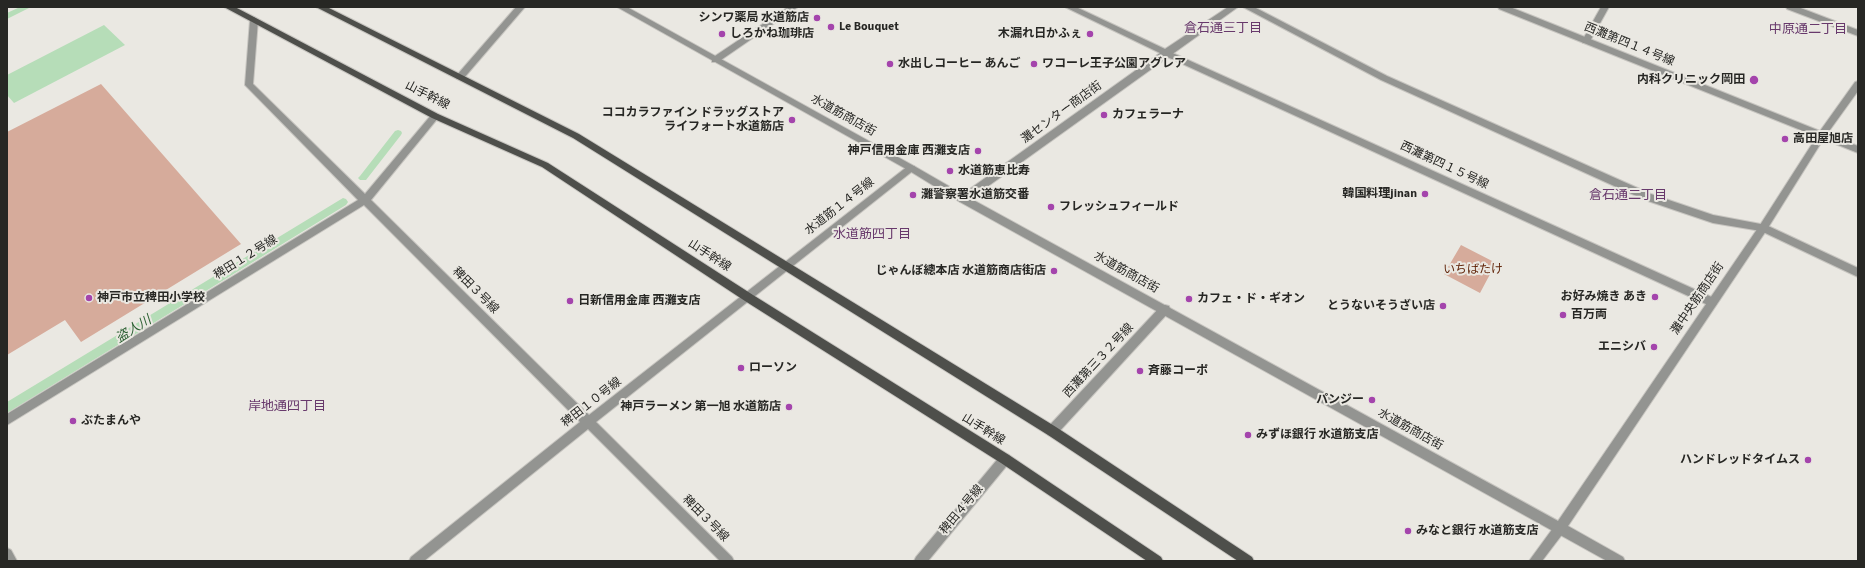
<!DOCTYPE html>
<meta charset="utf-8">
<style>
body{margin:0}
#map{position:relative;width:1865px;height:568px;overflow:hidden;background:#eae8e2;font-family:"Source Sans 3",sans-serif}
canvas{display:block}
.frame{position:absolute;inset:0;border:8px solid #272724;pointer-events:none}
</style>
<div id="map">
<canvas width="1865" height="568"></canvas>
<div class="frame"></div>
</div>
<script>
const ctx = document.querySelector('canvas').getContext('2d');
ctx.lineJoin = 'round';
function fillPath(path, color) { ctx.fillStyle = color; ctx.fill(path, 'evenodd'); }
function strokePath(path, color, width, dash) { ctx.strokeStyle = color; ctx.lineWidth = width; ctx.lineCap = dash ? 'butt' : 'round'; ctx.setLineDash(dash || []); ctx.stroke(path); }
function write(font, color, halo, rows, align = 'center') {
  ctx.font = font + ' "Source Sans 3","Noto Sans JP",sans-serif'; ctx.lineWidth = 4; ctx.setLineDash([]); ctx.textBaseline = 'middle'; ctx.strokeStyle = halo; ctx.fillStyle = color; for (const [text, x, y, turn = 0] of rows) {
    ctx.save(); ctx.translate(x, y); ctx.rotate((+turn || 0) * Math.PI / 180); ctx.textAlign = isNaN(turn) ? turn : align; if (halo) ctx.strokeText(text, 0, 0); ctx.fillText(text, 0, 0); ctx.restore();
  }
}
const green = new Path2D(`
 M 101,84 L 241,244 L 81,342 L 65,320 L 7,355 L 7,132 Z
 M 1461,245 L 1496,263 L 1480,293 L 1444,274 Z`);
const water = new Path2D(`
 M 104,25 L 125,45 L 14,103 L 7,95 L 7,75 Z`);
const stream = new Path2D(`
 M 20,7 L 31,7 L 7,19 L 7,13 Z
 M 398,130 L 401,131 L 402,133 L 401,135 L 366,180 L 360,180 L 358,178 L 360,176 L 395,131 Z
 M 343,198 L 346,199 L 348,202 L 346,205 L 7,413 L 7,402 Z`);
const service = new Path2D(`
 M 516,7 L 525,7 L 463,79 L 457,79 L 456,77 L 457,75 Z
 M 1243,7 L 1254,7 L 1387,76 L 1651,194 L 1713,215 L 1766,225 L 1858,268 L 1858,277 L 1761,231 L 1713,223 L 1645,200 L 1381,80 Z
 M 1601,7 L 1609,7 L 1589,43 L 1583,43 L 1582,41 Z
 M 1166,50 L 1716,299 L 1717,302 L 1716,305 L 1708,305 L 1163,55 L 1162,53 Z
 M 1165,305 L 1169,306 L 1170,309 L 1169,312 L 1056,435 L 1052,436 L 1048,435 L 1047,431 L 1048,427 L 1161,306 Z`);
const pedestrian = new Path2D(`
 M 617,7 L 627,7 L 914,166 L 966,196 L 1558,521 L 1760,225 L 1819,133 L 1825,133 L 1826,135 L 1766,231 L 1568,526 L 1623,557 L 1625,561 L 1607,561 L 960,202 L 908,170 Z`);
const minor = new Path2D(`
 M 788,7 L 798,7 L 718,62 L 712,62 L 712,58 Z
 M 1065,7 L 1076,7 L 1165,49 L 1228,7 L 1238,7 L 966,202 L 960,202 L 958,199 L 960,196 L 1160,53 Z
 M 1498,7 L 1510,7 L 1820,131 L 1855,82 L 1858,81 L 1858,91 L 1827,134 L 1858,146 L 1858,153 L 1499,9 Z
 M 1786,7 L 1798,7 L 1858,30 L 1858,36 L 1787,9 Z
 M 254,17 L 258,20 L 253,84 L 365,194 L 432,114 L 438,114 L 439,116 L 438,118 L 371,200 L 589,415 L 908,166 L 914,166 L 916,168 L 914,170 L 596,422 L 732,557 L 734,561 L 720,561 L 588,429 L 424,561 L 409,561 L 411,557 L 580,422 L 364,205 L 7,425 L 7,414 L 358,200 L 245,85 L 250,20 Z
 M 1005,454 L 1009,455 L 1011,459 L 1009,463 L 928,561 L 914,561 L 916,557 L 1001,455 Z
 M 1560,522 L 1564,524 L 1566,528 L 1564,532 L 1542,561 L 1529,561 L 1556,524 Z
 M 7,548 L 11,550 L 17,561 L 7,561 Z`);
const primary = new Path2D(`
 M 224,7 L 235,7 L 438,114 L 548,163 L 753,295 L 1009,455 L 1161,557 L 1163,561 L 1147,561 L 1001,463 L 745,301 L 542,167 L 432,118 Z
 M 316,7 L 327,7 L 579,134 L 1056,427 L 1252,557 L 1254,561 L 1238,561 L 1048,435 L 573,138 Z`);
const markers = [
 [817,18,4,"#a444ac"],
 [831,27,4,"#a444ac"],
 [722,34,4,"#a444ac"],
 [1090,34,4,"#a444ac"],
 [890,64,4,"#a444ac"],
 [1034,64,4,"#a444ac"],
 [1754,80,5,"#a444ac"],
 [1104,115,4,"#a444ac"],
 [792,120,4,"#a444ac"],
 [1785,139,4,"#a444ac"],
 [978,151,4,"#a444ac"],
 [950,171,4,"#a444ac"],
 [1425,194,4,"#a444ac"],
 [913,195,4,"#a444ac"],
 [1051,207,4,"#a444ac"],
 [1054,271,4,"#a444ac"],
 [1655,297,4,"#a444ac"],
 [89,298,4,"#a444ac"],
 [1189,299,4,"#a444ac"],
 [570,301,4,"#a444ac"],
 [1443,306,4,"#a444ac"],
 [1563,315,4,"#a444ac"],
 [1654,347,4,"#a444ac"],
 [741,368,4,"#a444ac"],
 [1140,371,4,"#a444ac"],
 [1372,400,4,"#a444ac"],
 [789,407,4,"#a444ac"],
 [73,421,4,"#a444ac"],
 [1248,435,4,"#a444ac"],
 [1808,460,4,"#a444ac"],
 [1408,531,4,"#a444ac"]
];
const poiNames = [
 ["シンワ薬局 水道筋店",809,18,"right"],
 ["Le Bouquet",839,27],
 ["しろかね珈琲店",730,34],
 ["木漏れ日かふぇ",1082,34,"right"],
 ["水出しコーヒー あんご",898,64],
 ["ワコーレ王子公園アグレア",1042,64],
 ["内科クリニック岡田",1745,80,"right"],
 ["ココカラファイン ドラッグストア",784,113,"right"],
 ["ライフォート水道筋店",784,127,"right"],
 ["カフェラーナ",1112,115],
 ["高田屋旭店",1793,139],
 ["神戸信用金庫 西灘支店",970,151,"right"],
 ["水道筋恵比寿",958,171],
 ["韓国料理jinan",1417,194,"right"],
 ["灘警察署水道筋交番",921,195],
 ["フレッシュフィールド",1059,207],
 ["じゃんぼ總本店 水道筋商店街店",1046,271,"right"],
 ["お好み焼き あき",1647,297,"right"],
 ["神戸市立稗田小学校",97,298],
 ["カフェ・ド・ギオン",1197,299],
 ["日新信用金庫 西灘支店",578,301],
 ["とうないそうざい店",1435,306,"right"],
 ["百万両",1571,315],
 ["エニシバ",1646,347,"right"],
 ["ローソン",749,368],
 ["斉藤コーポ",1148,371],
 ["パンジー",1364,400,"right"],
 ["神戸ラーメン 第一旭 水道筋店",781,407,"right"],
 ["ぶたまんや",81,421],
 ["みずほ銀行 水道筋支店",1256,435],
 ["ハンドレッドタイムス",1800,460,"right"],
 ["みなと銀行 水道筋支店",1416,531]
];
const streetNames = [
 ["西灘第四１４号線",1629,45,22],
 ["山手幹線",427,96,27],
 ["灘センター商店街",1062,113,-36],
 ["水道筋商店街",843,116,29],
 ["西灘第四１５号線",1444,166,25],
 ["水道筋１４号線",840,207,-38],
 ["山手幹線",709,256,33],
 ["稗田１２号線",246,258,-32],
 ["水道筋商店街",1126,273,29],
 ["稗田３号線",475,291,45],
 ["灘中央筋商店街",1698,299,-56],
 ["西灘第三３２号線",1099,361,-47],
 ["稗田１０号線",592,403,-38],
 ["山手幹線",983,430,32],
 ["水道筋商店街",1410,430,29],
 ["稗田４号線",962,510,-50],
 ["稗田３号線",705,519,45]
];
const parkNames = [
 ["いちばたけ",1473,270]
];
const neighbourhoodNames = [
 ["倉石通三丁目",1223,29],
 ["中原通二丁目",1808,30],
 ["倉石通二丁目",1628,196],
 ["水道筋四丁目",872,235],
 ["岸地通四丁目",287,407]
];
const waterNames = [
 ["盗人川",134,330,-32]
];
fillPath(green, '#d6ab9b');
fillPath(water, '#b6ddb8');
fillPath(stream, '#b6ddb8');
strokePath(service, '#c7c5c0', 2);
strokePath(pedestrian, '#c7c5c0', 2);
strokePath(minor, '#c7c5c0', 2);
strokePath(primary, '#c7c5c0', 2);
fillPath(service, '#939491');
fillPath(pedestrian, '#939491');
fillPath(minor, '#939491');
fillPath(primary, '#4e4f4b');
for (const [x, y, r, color] of markers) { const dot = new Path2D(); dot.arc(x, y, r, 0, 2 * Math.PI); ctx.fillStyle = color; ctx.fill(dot); strokePath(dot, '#eae8e2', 1.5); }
write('bold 12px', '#272724', '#eae8e2', poiNames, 'left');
write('12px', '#272724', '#eae8e2', streetNames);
write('12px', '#63270c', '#eae8e2', parkNames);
write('13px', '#68396c', '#eae8e2', neighbourhoodNames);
write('italic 13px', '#295f30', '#eae8e2', waterNames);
</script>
